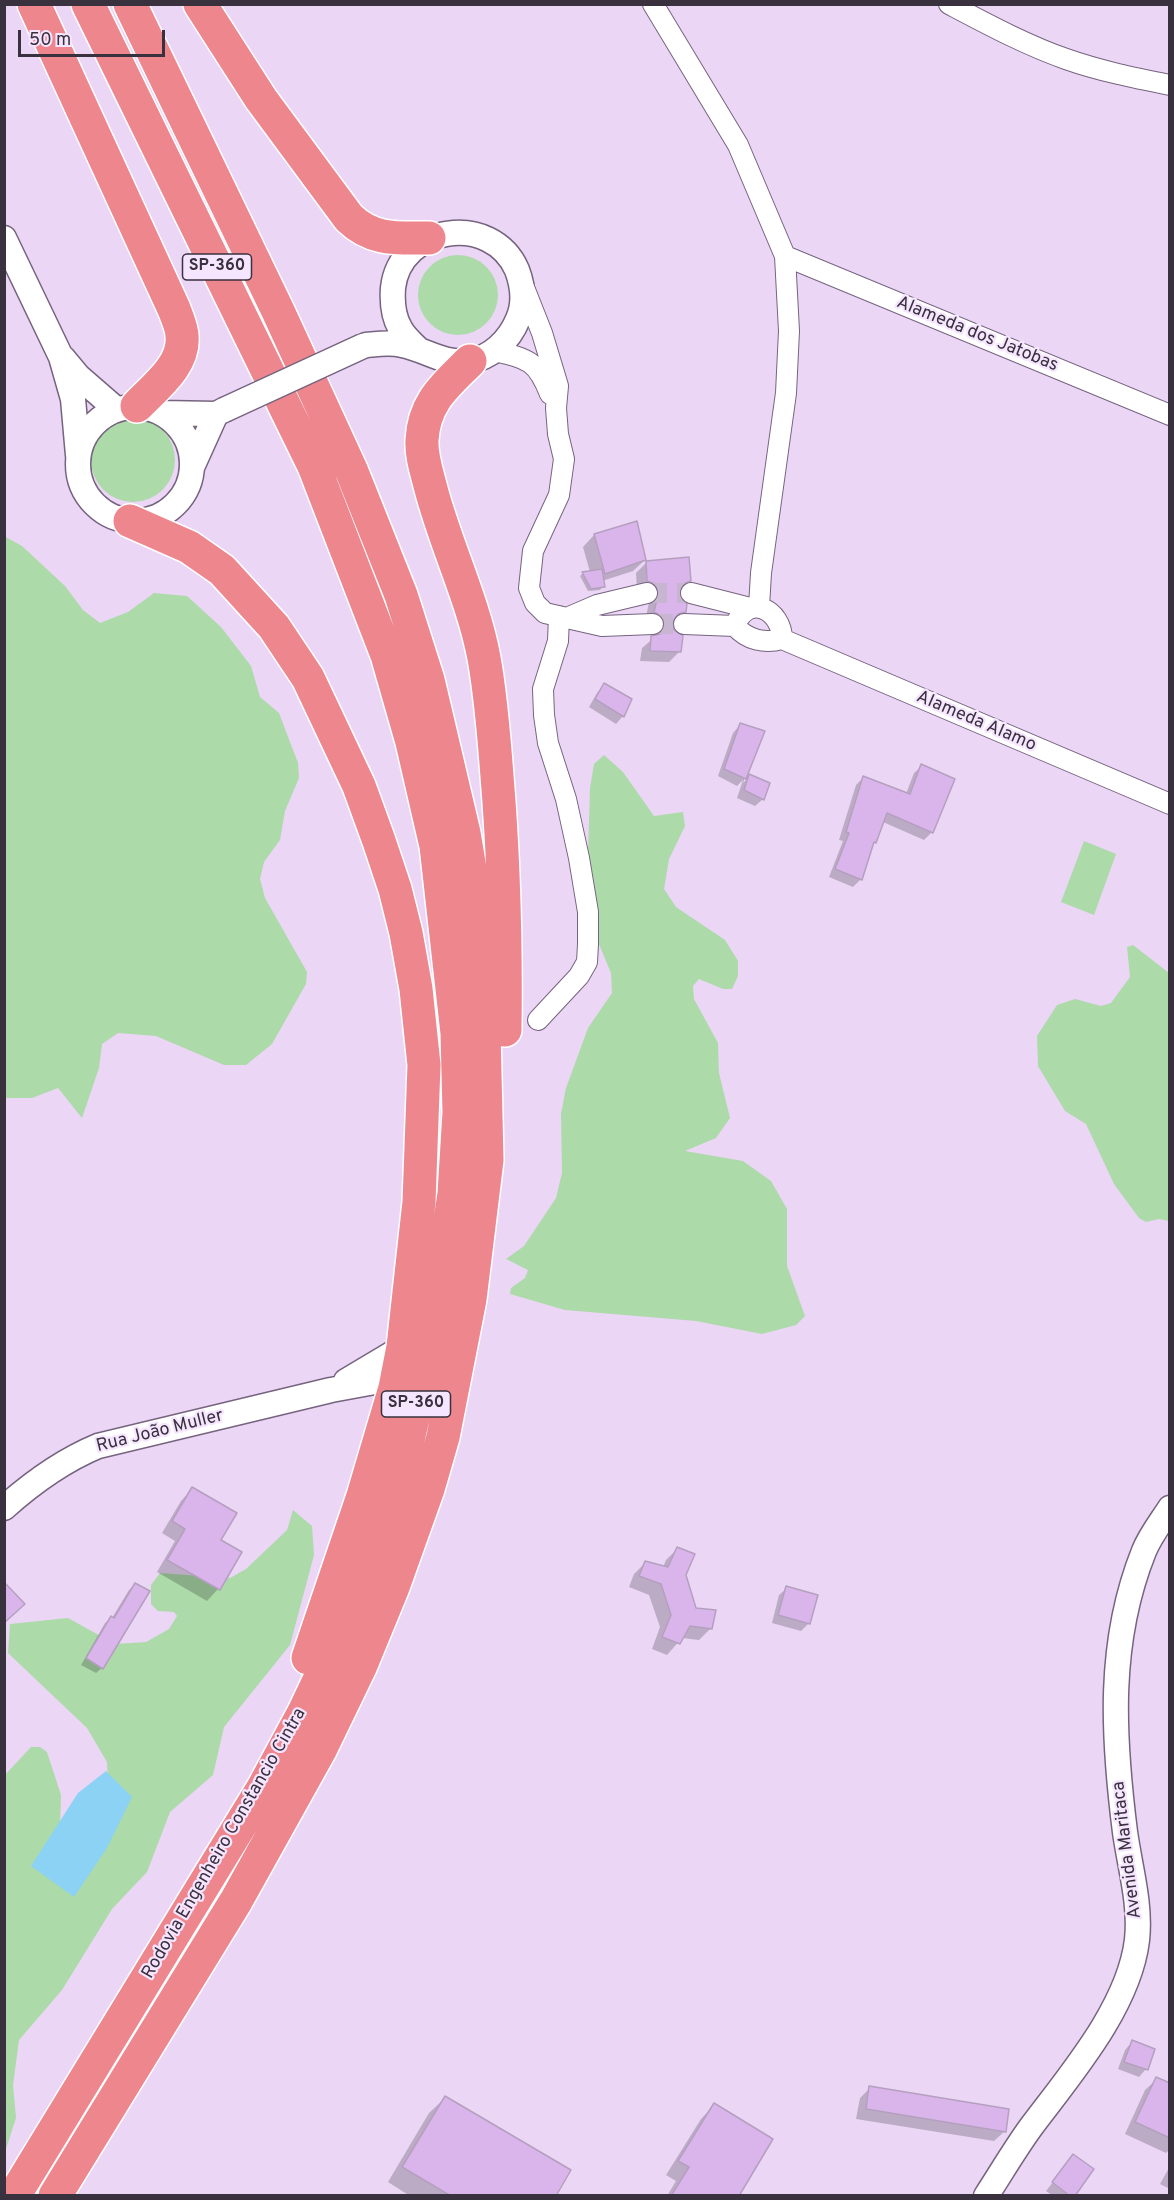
<!DOCTYPE html>
<meta charset="utf-8">
<style>
body{margin:0}
#map{position:relative;width:1174px;height:2200px;overflow:hidden;background:#ebd6f6;font-family:Overpass,sans-serif}
canvas{display:block}
.frame{position:absolute;inset:0;border:6px solid #39313d;pointer-events:none}
.scale{position:absolute;left:18px;top:30px;width:147px;height:27px;box-sizing:border-box;border:3px solid #39313d;border-top:0;padding-left:8px;font-size:18px;line-height:21px;white-space:nowrap;color:#39313d;-webkit-text-stroke:4px #f6e5ff;paint-order:stroke}
</style>
<div id="map">
<canvas width="1174" height="2200"></canvas>
<div class="frame"></div>
<div class="scale">50 m</div>
</div>
<script>
const ctx = document.querySelector('canvas').getContext('2d');
ctx.lineJoin = 'round';
function fillPath(path, color) { ctx.fillStyle = color; ctx.fill(path, 'evenodd'); }
function strokePath(path, color, width, dash) { ctx.strokeStyle = color; ctx.lineWidth = width; ctx.lineCap = dash ? 'butt' : 'round'; ctx.setLineDash(dash || []); ctx.stroke(path); }
function write(font, color, halo, rows, align = 'center') {
  ctx.font = font + ' Overpass,sans-serif'; ctx.lineWidth = 4.5; ctx.setLineDash([]); ctx.textBaseline = 'middle'; ctx.strokeStyle = halo; ctx.fillStyle = color; for (const [text, x, y, turn = 0] of rows) {
    ctx.save(); ctx.translate(x, y); ctx.rotate((+turn || 0) * Math.PI / 180); ctx.textAlign = isNaN(turn) ? turn : align; if (halo) ctx.strokeText(text, 0, 0); ctx.fillText(text, 0, 0); ctx.restore();
  }
}
const green = new Path2D(`
 M418 295a40 40 0 1 1 80 0a40 40 0 1 1-80 0Z
 M91 460a42 42 0 1 1 84 0a42 42 0 1 1-84 0Z
 M 4,536 L 22,546 L 65,586 L 83,610 L 100,623 L 128,612 L 154,593 L 187,596 L 221,627 L 251,666 L 260,697 L 279,713 L 298,763 L 299,778 L 285,811 L 280,840 L 264,862 L 260,879 L 265,898 L 307,972 L 306,984 L 272,1044 L 246,1065 L 224,1065 L 156,1036 L 118,1033 L 102,1044 L 99,1068 L 82,1118 L 58,1088 L 32,1098 L 5,1098 Z
 M 604,755 L 623,772 L 654,816 L 683,812 L 685,826 L 669,859 L 664,889 L 676,907 L 725,940 L 738,961 L 738,976 L 732,989 L 723,989 L 699,979 L 693,986 L 694,999 L 718,1043 L 719,1073 L 730,1118 L 716,1138 L 685,1151 L 743,1161 L 771,1181 L 787,1209 L 787,1266 L 805,1316 L 796,1325 L 762,1334 L 696,1321 L 565,1310 L 510,1294 L 511,1288 L 525,1278 L 528,1270 L 506,1259 L 524,1246 L 556,1198 L 562,1173 L 561,1114 L 566,1088 L 588,1028 L 612,993 L 611,973 L 593,930 L 587,890 L 590,788 L 594,764 Z
 M 1084,841 L 1116,854 L 1094,915 L 1061,902 Z
 M 1133,945 L 1169,973 L 1169,1221 L 1159,1219 L 1146,1222 L 1139,1218 L 1114,1184 L 1086,1124 L 1065,1111 L 1038,1066 L 1037,1036 L 1057,1005 L 1075,999 L 1101,1006 L 1111,1003 L 1130,977 L 1127,947 Z
 M 293,1510 L 312,1526 L 314,1555 L 290,1645 L 224,1727 L 213,1775 L 170,1812 L 147,1872 L 112,1909 L 62,1990 L 19,2040 L 13,2085 L 16,2118 L 5,2152 L 5,1775 L 31,1747 L 40,1747 L 47,1752 L 61,1795 L 59,1857 L 108,1785 L 107,1762 L 87,1728 L 8,1653 L 10,1624 L 68,1618 L 115,1644 L 146,1642 L 169,1629 L 177,1616 L 174,1612 L 158,1611 L 151,1604 L 151,1585 L 160,1573 L 230,1578 L 246,1569 L 287,1530 Z`);
const water = new Path2D(`
 M 106,1771 L 132,1797 L 107,1848 L 74,1897 L 31,1866 L 78,1793 Z`);
const shadow = new Path2D(`
 M 636,523 L 645,560 L 633,571 L 602,581 L 603,586 L 600,590 L 588,591 L 580,576 L 583,573 L 590,572 L 583,547 L 594,535 Z
 M 646,563 L 689,581 L 678,591 L 684,611 L 674,622 L 670,622 L 679,652 L 669,662 L 640,661 L 642,648 L 655,637 L 656,634 L 653,627 L 645,622 L 649,602 L 637,591 L 636,573 Z
 M 604,685 L 623,716 L 616,724 L 589,707 L 597,693 Z
 M 740,725 L 763,732 L 743,783 L 750,776 L 763,799 L 755,806 L 737,798 L 743,780 L 737,786 L 718,776 L 733,733 Z
 M 922,766 L 932,832 L 924,840 L 883,822 L 875,842 L 872,845 L 861,879 L 853,887 L 829,877 L 843,841 L 839,840 L 856,785 L 864,777 L 906,794 L 914,773 Z
 M 192,1489 L 219,1540 L 240,1552 L 218,1589 L 207,1601 L 157,1572 L 175,1541 L 162,1533 L 181,1501 Z
 M 677,1549 L 695,1609 L 711,1628 L 699,1640 L 682,1638 L 667,1655 L 652,1649 L 660,1627 L 649,1595 L 629,1587 L 634,1574 L 646,1562 L 663,1567 L 666,1560 Z
 M 135,1584 L 102,1668 L 96,1673 L 81,1665 L 105,1623 L 112,1618 L 129,1590 Z
 M 787,1588 L 816,1596 L 808,1624 L 801,1631 L 772,1623 L 779,1595 Z
 M 1132,2042 L 1146,2069 L 1139,2077 L 1118,2069 L 1125,2050 Z
 M 1157,2079 L 1170,2084 L 1170,2149 L 1166,2153 L 1125,2134 L 1145,2090 Z
 M 870,2088 L 1005,2131 L 994,2141 L 856,2119 L 860,2098 Z
 M 445,2098 L 554,2196 L 410,2196 L 388,2182 L 429,2113 Z
 M 714,2105 L 737,2196 L 667,2196 L 676,2181 L 666,2175 L 701,2119 Z
 M 1073,2156 L 1073,2196 L 1053,2196 L 1046,2191 Z
 M 1170,2166 L 1170,2189 L 1160,2184 Z`);
const building = new Path2D(`
 M 637,521 L 646,560 L 605,574 L 594,534 Z
 M 689,557 L 691,581 L 683,584 L 679,591 L 680,597 L 687,604 L 686,612 L 678,614 L 672,623 L 674,630 L 683,636 L 681,652 L 650,651 L 651,636 L 660,634 L 664,629 L 665,623 L 663,617 L 654,612 L 659,591 L 655,584 L 647,581 L 646,561 Z
 M 602,569 L 605,587 L 591,589 L 582,572 Z
 M 604,683 L 632,699 L 624,717 L 595,699 Z
 M 740,723 L 765,731 L 746,779 L 724,769 Z
 M 921,764 L 955,779 L 933,833 L 887,813 L 876,843 L 874,842 L 862,880 L 835,869 L 849,833 L 846,832 L 863,776 L 910,794 Z
 M 749,774 L 770,783 L 764,800 L 744,790 Z
 M 192,1487 L 237,1513 L 221,1540 L 242,1552 L 220,1590 L 167,1560 L 185,1529 L 172,1521 Z
 M 677,1547 L 695,1554 L 686,1575 L 696,1608 L 716,1610 L 712,1629 L 690,1626 L 680,1644 L 662,1637 L 671,1615 L 661,1584 L 639,1576 L 645,1561 L 668,1567 Z
 M 4,1582 L 25,1604 L 4,1623 Z
 M 135,1583 L 150,1591 L 103,1669 L 86,1658 L 111,1616 L 114,1618 Z
 M 786,1586 L 818,1595 L 810,1624 L 778,1615 Z
 M 1132,2040 L 1155,2049 L 1148,2070 L 1124,2062 Z
 M 1156,2077 L 1170,2083 L 1170,2138 L 1135,2122 Z
 M 869,2086 L 1009,2109 L 1006,2132 L 866,2109 Z
 M 445,2096 L 571,2170 L 556,2196 L 451,2196 L 402,2167 Z
 M 714,2103 L 773,2139 L 739,2196 L 671,2196 L 689,2167 L 678,2161 Z
 M 1073,2154 L 1094,2169 L 1075,2196 L 1070,2196 L 1052,2182 Z`);
const minorTunnel = new Path2D(`
 M 647,593 L 691,593
 M 653,624 L 684,624`);
const minor = new Path2D(`
 M 653,4 L 738,145 L 785,256 L 789,331 L 786,393 L 761,573 L 759,607
 M 949,4 C 987,24 1026,45 1066,59 C 1100,71 1135,78 1170,85
 M 785,256 L 1170,415
 M 523,285 L 542,333 L 558,386 L 556,408 L 558,434 L 564,459 L 559,495 L 533,551 L 529,588 L 535,603 L 545,613 L 602,626 L 653,624
 M 495,351 C 529,359 537,361 550,394
 M 691,593 L 750,608
 M 569,617 L 597,605 L 647,593
 M 684,624 L 735,626 C 747,640 765,644 782,639 L 1170,804
 M 735,626 C 748,592 782,610 782,639
 M 538,1020 L 579,976 L 587,962 L 588,944 L 588,912 L 579,858 L 566,799 L 548,743 L 544,715 L 543,689 L 558,641 L 559,616`);
const tertiary = new Path2D(`
 M 4,238 L 61,357 L 73,399 L 78,455
 M 366,345 C 378,344 391,342 402,345 C 427,350 442,364 468,361 C 491,359 510,339 518,319 C 525,303 523,286 517,270 C 492,212 400,225 393,288 C 392,302 393,316 400,328 C 404,336 412,343 418,349
 M 63,358 L 78,376 L 116,409
 M78 464a57 57 0 1 1 114 0a57 57 0 1 1-114 0Z
 M 162,413 L 216,414 L 224,410
 M 193,465 L 216,414
 M 346,1381 L 403,1347
 M 4,1508 C 33,1482 62,1461 98,1446 L 331,1390 L 380,1381 L 395,1388
 M 986,2196 C 1001,2173 1015,2149 1031,2127 C 1070,2075 1129,2007 1137,1940 C 1141,1904 1130,1868 1125,1832 C 1113,1737 1107,1643 1144,1551 C 1150,1536 1161,1522 1170,1508`);
const motorway = new Path2D(`
 M 34,4 L 174,309 C 177,317 182,328 182,336 C 185,365 155,387 137,406
 M 200,4 L 261,99 L 349,218 C 373,241 397,238 429,238
 M 470,361 C 445,386 424,402 422,440 C 421,456 427,473 431,489 C 446,546 473,600 484,658 C 491,697 494,736 497,776 C 504,860 506,945 505,1030
 M 130,521 L 189,547 L 222,570 L 274,627 L 308,678 L 359,786 L 379,841 L 395,889 L 406,933 L 416,989 L 424,1065 L 419,1202 L 403,1347 L 395,1388 L 363,1496 L 308,1658
 M 14,2196 L 263,1788 L 304,1712 L 341,1634 L 378,1543 L 402,1465 L 421,1384 L 441,1280 L 454,1194 L 459,1112 L 457,1033 L 436,846 L 412,742 L 387,655 L 314,466 L 88,4
 M 55,2196 L 236,1901 L 320,1750 L 361,1665 L 393,1587 L 428,1489 L 443,1437 L 470,1299 L 487,1160 L 483,988 L 474,893 L 464,833 L 428,680 L 401,595 L 352,472 L 278,311 L 130,4`);
const tertiaryBridge = new Path2D(`
 M 224,410 L 363,346`);
const shields = [
 [217,267,69],
 [416,1404,69]
];
const shieldNames = [
 ["SP-360",217,267],
 ["SP-360",416,1404]
];
const streetNames = [
 ["Alameda dos Jatobas",977,335,22],
 ["Alameda Alamo",976,722,23],
 ["Rua João Muller",160,1432,-14],
 ["Rodovia Engenheiro Constancio Cintra",225,1844,-60],
 ["Avenida Maritaca",1128,1850,-97]
];
fillPath(green, '#acdaa9');
fillPath(water, '#8cd2f4');
fillPath(shadow, '#0003');
fillPath(building, '#dab5ec');
strokePath(building, '#b4a0be', 1.5);
strokePath(minorTunnel, '#c7b5d1', 20, [20, 10]);
strokePath(minor, '#76647f', 22);
strokePath(tertiary, '#76647f', 27);
strokePath(motorway, '#fff', 36);
strokePath(minor, '#fff', 20);
strokePath(tertiary, '#fff', 24);
strokePath(motorway, '#ee868e', 33);
strokePath(tertiaryBridge, '#76647f', 27, []);
strokePath(tertiaryBridge, '#fff', 24);
for (const [x, y, w] of shields) { const box = new Path2D(); box.roundRect(x - w / 2, y - 13, w, 26, 4.5); ctx.fillStyle = '#f6e5ff'; ctx.fill(box); strokePath(box, '#39313d', 1.5); }
write('bold 16px', '#39313d', null, shieldNames);
write('18px', '#39313d', '#f6e5ff', streetNames);
</script>
